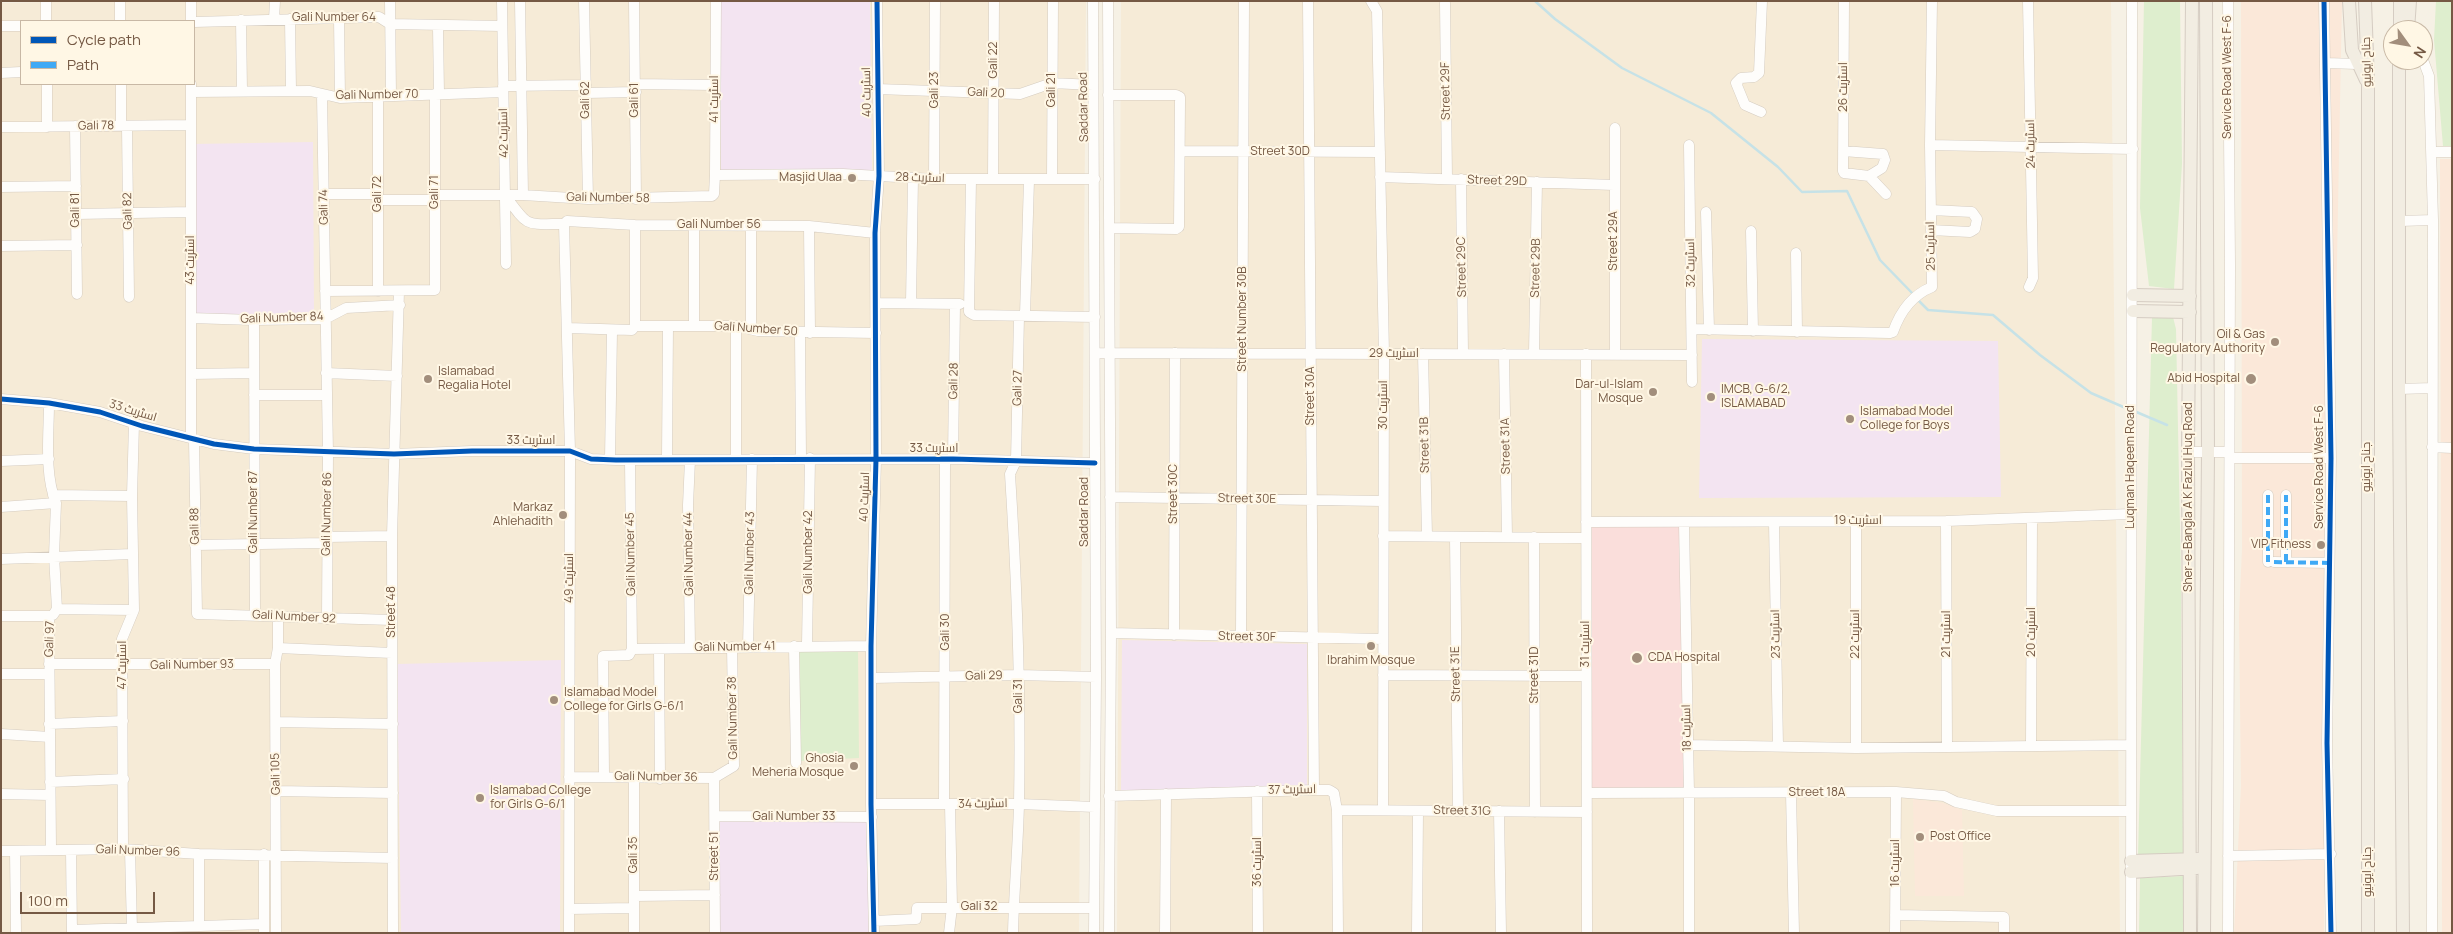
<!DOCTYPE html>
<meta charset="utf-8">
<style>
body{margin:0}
#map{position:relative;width:2453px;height:934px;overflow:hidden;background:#f6f1e5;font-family:Manrope,sans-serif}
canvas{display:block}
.frame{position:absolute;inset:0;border:2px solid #755944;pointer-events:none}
.legend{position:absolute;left:20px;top:20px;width:175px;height:65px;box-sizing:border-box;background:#fff7e5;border:1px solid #c8b8a5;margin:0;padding:6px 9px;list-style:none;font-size:15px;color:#755944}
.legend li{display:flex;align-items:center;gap:10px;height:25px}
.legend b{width:25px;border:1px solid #c8b8a5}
.north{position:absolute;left:2383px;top:20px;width:50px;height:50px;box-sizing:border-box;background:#fff7e5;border:1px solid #c8b8a5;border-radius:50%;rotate:122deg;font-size:14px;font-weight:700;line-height:20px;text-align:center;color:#755944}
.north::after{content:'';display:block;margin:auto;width:18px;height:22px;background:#a28e7c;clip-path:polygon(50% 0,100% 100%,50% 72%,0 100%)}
.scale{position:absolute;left:20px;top:892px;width:135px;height:22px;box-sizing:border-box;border:2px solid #755944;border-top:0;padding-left:6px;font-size:15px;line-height:18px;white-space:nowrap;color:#755944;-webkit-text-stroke:4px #fff7e5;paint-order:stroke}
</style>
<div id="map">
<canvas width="2453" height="934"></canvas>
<div class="frame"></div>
<ul class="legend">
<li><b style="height:6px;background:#0057b8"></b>Cycle path</li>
<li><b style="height:6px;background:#3fa9f5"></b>Path</li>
</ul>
<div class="north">N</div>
<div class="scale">100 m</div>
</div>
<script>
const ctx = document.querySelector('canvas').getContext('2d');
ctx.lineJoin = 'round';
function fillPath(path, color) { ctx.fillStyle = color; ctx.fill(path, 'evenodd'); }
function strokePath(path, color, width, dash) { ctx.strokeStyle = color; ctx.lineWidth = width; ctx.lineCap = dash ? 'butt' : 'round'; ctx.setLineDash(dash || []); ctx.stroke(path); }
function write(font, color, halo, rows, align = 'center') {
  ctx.font = font + ' Manrope,Cairo,sans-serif'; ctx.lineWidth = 4; ctx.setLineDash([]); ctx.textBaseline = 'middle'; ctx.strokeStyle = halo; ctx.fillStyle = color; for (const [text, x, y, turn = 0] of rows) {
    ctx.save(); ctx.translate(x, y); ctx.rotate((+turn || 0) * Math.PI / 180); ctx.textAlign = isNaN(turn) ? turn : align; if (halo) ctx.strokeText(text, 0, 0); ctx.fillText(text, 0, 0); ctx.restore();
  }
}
const residential = new Path2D(`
 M 102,1 L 1086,1 L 1079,933 L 1,933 L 1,3 ZM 21,21 L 194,21 L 194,84 L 21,84 Z
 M 1121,1 L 2111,1 L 2120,933 L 1117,933 Z`);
const commercial = new Path2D(`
 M 2241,1 L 2342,1 L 2324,933 L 2234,933 L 2241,786 L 2239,616 L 2242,549 Z
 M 2440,159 L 2452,159 L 2452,933 L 2442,933 Z
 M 1913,799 L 1943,803 L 1962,810 L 1964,896 L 1915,896 Z`);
const education = new Path2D(`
 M 720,1 L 870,1 L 872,170 L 721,171 Z
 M 313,142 L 314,315 L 189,320 L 192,144 Z
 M 1702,339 L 1998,341 L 2001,497 L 1699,498 Z
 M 1122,640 L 1307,644 L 1307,786 L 1121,792 Z
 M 561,660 L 560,933 L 401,933 L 397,664 Z
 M 717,819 L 870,820 L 871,933 L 719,933 Z`);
const medical = new Path2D(`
 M 1590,527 L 1681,527 L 1686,789 L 1589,788 Z`);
const green = new Path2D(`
 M 2144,1 L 2180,1 L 2182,164 L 2174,289 L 2149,286 L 2140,208 Z
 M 2436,1 L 2452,1 L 2452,146 L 2443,146 L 2434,40 Z
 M 2152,317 L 2173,317 L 2176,329 L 2181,577 L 2183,854 L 2138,856 Z
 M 797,647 L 858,649 L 859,758 L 799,761 Z
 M 2184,876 L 2184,933 L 2139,933 L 2140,878 Z`);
const stream = new Path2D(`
 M 1535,1 L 1555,19 L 1622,68 L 1711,113 L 1778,167 L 1802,192 L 1847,191 L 1880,260 L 1914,295
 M 1917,299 L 1928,310 L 1993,315 L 2040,355 L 2091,393 L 2128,409
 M 2134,411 L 2167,425`);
const minor = new Path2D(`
 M 46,1 L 46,21
 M 120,1 L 120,21
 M 191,1 L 191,21
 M 390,1 L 391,96
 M 502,1 L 506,264
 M 520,1 L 523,195
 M 584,1 L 588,199
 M 634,1 L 636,199
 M 1093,1 L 1096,677 L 1094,933
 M 1108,1 L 1111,633 L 1109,933
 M 1308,1 L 1314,790
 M 1371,1 L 1377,11 L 1384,354 L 1383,810
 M 1844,1 L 1843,171 L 1844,173 L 1869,176 L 1886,194
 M 2028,1 L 2033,278 L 2029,287
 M 2324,1 L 2331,458 L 2327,743 L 2331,933
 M 1445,3 L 1447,179
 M 339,18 L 340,98
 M 274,19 L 275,1
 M 290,19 L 291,91
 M 241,20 L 242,91
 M 194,22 L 379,17 L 390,24 L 502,26
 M 1,26 L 21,26
 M 438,27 L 439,94
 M 2423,60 L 2429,76 L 2433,220 L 2432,933
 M 2326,63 L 2357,64
 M 1,73 L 21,72
 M 47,84 L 47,127
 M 121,84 L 121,126
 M 191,84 L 191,437
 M 635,84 L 715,85
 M 503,86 L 586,85
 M 877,89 L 1020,94 L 1052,83 L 1093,85
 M 191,92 L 310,91 L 340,98 L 503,92
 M 586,93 L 636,92
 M 322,95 L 328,453 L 327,619
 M 1108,95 L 1176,95 L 1180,97 L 1180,101 L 1179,227 L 1176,229 L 1110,228
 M 1761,112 L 1745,105 L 1736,83 L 1741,78 L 1754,77 L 1759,73 L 1762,1
 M 75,126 L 77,294
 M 127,126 L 129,297
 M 1,127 L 191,125
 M 1689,145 L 1692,382
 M 1930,145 L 2133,149
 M 1180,151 L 1380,152
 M 1843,151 L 1883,154 L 1885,160 L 1882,168 L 1869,176
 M 2432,152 L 2452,152
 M 715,175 L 843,174 L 934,179 L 1095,179
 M 1380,177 L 1614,185
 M 934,179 L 935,1
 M 971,179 L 969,312 L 974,315 L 1095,317
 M 993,179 L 994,1
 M 1052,179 L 1053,1
 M 1461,179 L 1463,354
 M 1,187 L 76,186
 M 324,194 L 378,194
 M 435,195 L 523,195 L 588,199 L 712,196 L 714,194 L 715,175 L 716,1
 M 505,195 C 529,228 524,224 564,224 L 567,221 L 635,225 L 809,226 L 875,233
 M 378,200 L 435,200
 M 1931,210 L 1972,212 L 1977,219 L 1975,229 L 1970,232 L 1931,230
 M 1706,212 L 1709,330
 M 76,214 L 191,212
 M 2400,221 L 2433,220
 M 564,224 L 570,451 L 569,933
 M 751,225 L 751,329
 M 809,226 L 810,333
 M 1751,231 L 1753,331
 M 1,246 L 77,245
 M 1796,253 L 1797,332
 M 325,291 L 435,290 L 435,94
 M 378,291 L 378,96
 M 876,303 L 960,304
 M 911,303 L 913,178
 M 1025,315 L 1029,180
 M 191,318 L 254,320 L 325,319 L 346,308 L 400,305
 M 254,320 L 255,614
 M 694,325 L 694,225
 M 635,326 L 736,326 L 758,331 L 876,333
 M 736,326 L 736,459
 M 568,328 L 632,330 L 635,326 L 635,225
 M 1692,329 L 1890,333 L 1893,332 C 1900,312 1912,295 1932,287 L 1930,145 L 1932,1
 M 800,333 L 801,459
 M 1095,353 L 1692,355
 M 1423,354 L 1427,536
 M 1504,354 L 1507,537
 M 1534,354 L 1537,182
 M 1586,354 L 1587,933
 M 1615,354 L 1615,128
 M 326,373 L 397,376
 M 191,374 L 254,373
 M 2399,389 L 2432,388
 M 254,395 L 327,395
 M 1,399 L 49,403 L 100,412 L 142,426 L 214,444 L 254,449 L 394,454 L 472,451 L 570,451 L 591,459 L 616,460 L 953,459 L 1095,463
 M 49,403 C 49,434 44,473 56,503 L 54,556 L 57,609 L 53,615 L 49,616 L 51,849
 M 194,439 L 197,614 L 392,620
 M 2432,447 L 2452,448
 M 2188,452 L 2229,452
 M 667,458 L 668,326
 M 2230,458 L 2331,458
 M 610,459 L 612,331
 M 953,459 L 955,304
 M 630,460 L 632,649
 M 690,460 L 688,505 L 690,647
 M 1,461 L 49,459
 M 53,495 L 132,496
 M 2268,495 L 2268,562
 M 1110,497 L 1383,501
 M 1,507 L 56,503
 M 1946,521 L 1947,747
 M 1586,522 L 1946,521 L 2130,514
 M 1774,522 L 1778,746
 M 1684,523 L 1689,793 L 1689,933
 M 1383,536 L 1586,538
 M 326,537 L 392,536
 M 1455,537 L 1458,811
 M 1534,537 L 1535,812
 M 195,545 L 326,543
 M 1,559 L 132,554
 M 2274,562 L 2329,563
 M 2286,562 L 2286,495
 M 57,609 L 134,610
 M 1,616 L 49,616
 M 1111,633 L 1383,639
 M 1174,635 L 1175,353
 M 1241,637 L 1244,1
 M 807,645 L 810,458
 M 794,646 L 796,763
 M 748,647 L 752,459
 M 278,648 L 392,653
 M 659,649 L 660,779
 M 49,664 L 275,664
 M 1,674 L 49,674
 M 1383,675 L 1586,676
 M 872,678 L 1019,675 L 1096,677
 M 276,722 L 393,724
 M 49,724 L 123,721
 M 1,734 L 50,737
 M 1688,745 L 1856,748 L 2131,745
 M 2031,746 L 2032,518
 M 1856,748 L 1856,521
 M 604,776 L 603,656 L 629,655 L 632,649 L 871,646
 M 569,777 L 714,778
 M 714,778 L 715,933
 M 714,778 L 734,766 L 732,647
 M 50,782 L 124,779
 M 277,791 L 393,793
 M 1257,791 L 1258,933
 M 1587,793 L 1896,792 L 1944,796 L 1956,802 L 1997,811 L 2131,811
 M 1791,793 L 1794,933
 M 1,794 L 50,795
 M 1109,796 L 1314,790 L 1329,790 L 1334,793 L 1337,810 L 1338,933
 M 871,804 L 1019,804 L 1095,807
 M 944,804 L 945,460
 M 1337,810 L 1587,812
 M 1499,811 L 1501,933
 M 715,816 L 872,817
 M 123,849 L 122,639 L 134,610 L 132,496 L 134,423
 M 71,850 L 72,933
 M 130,850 L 132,929
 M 1,851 L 123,849 L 199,854 L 393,858
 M 15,851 L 16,933
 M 199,854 L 199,926
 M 264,854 L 264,933
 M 2228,856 L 2331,854
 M 634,896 L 715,895
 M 569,909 L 633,908
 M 1895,915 L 2004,917 L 2004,933
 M 874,921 L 916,919 L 917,908 L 1094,908
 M 72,930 L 264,924
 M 276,933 L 275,664 L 278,648 L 278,615
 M 393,933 L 392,536 L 399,291
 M 634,933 L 634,778
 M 874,933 L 871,804 L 871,646 L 876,459 L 875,233 L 879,176 L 877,1
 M 949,933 L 952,907 L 950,804
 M 1013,933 C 1014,890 1018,847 1019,804 C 1021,694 1017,584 1010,474 L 1016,461 L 1019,316
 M 1165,933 L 1166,794
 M 1417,933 L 1418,811
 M 1895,933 L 1896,792
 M 2131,933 L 2132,1
 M 2228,933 L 2230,265 L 2228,1`);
const major = new Path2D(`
 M 2349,1 L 2352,50 L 2366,80
 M 2365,1 L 2368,82 L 2368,933
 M 2400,30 L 2400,1
 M 2408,30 L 2410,1
 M 2399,60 L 2399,389 L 2403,933
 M 2133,295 L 2190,296
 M 2133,311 L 2190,312
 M 2131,861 L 2198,859
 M 2131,872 L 2197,868
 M 2190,933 L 2188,452 L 2192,1
 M 2204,933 L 2208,452 L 2206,1`);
const quiet = new Path2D(`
 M 2268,495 L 2268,562
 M 2274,562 L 2329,563
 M 2286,562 L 2286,495`);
const cycleway = new Path2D(`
 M 2324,1 L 2331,458 L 2327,743 L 2331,933
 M 1,399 L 49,403 L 100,412 L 142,426 L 214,444 L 254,449 L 394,454 L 472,451 L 570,451 L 591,459 L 616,460 L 953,459 L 1095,463
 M 874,933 L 871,804 L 871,646 L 876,459 L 875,233 L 879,176 L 877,1`);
const markers = [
 [852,178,5,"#a28e7c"],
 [2275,342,5,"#a28e7c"],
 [428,379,5,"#a28e7c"],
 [2251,379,6,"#a28e7c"],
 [1653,392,5,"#a28e7c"],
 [1711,397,5,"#a28e7c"],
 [1850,419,5,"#a28e7c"],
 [563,515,5,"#a28e7c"],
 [2321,545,5,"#a28e7c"],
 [1371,646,5,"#a28e7c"],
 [1637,658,6,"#a28e7c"],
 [554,700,5,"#a28e7c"],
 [854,766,5,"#a28e7c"],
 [480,798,5,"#a28e7c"],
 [1920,837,5,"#a28e7c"]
];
const streetNames = [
 ["Gali Number 64",334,18],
 ["Gali 22",994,60,-90],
 ["جناح ایونیو",2367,62,-91],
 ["Service Road West F-6",2228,77,-90],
 ["اسٹریٹ 26",1844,87,-90],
 ["Gali 23",935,90,-90],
 ["Gali 21",1052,90,-90],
 ["Street 29F",1446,91,-91],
 ["اسٹریٹ 40",867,92,-91],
 ["Gali 20",986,93,3],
 ["Gali Number 70",377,95,-1],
 ["اسٹریٹ 41",715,99,-90],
 ["Gali 62",586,100,-90],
 ["Gali 61",635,100,-90],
 ["Saddar Road",1084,107,-91],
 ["Gali 78",96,126,-1],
 ["اسٹریٹ 42",504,133,-91],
 ["اسٹریٹ 24",2031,144,-91],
 ["Street 30D",1280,152],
 ["اسٹریٹ 28",920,178,2],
 ["Street 29D",1497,181,2],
 ["Gali 71",435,192,-90],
 ["Gali 72",378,194,-90],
 ["Gali Number 58",608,198,1],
 ["Gali 74",324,207,-91],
 ["Gali 81",76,210,-90],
 ["Gali 82",128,211,-91],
 ["Gali Number 56",719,225],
 ["Street 29A",1614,241,-90],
 ["اسٹریٹ 25",1931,246,-91],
 ["اسٹریٹ 43",191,260,-90],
 ["اسٹریٹ 32",1691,263,-91],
 ["Street 29C",1462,267,-91],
 ["Street 29B",1536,268,-89],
 ["Gali Number 84",282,318,-2],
 ["Street Number 30B",1243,319,-90],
 ["Gali Number 50",756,329,4],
 ["اسٹریٹ 29",1394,354],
 ["Gali 28",954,381,-89],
 ["Gali 27",1018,388,-89],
 ["Street 30A",1311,396,-90],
 ["اسٹریٹ 30",1384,405,-90],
 ["اسٹریٹ 33",133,411,17],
 ["اسٹریٹ 33",531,441],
 ["Street 31B",1425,445,-91],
 ["Street 31A",1506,446,-91],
 ["اسٹریٹ 33",934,449],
 ["Luqman Haqeem Road",2131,467,-90],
 ["Service Road West F-6",2320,467,-90],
 ["جناح ایونیو",2367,467,-90],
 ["Street 30C",1174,494,-90],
 ["اسٹریٹ 40",865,497,-88],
 ["Sher-e-Bangla A K Fazlul Huq Road",2189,497,-90],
 ["Street 30E",1247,499,1],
 ["Gali Number 87",254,512,-90],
 ["Saddar Road",1085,512,-90],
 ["Gali Number 86",327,514,-89],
 ["اسٹریٹ 19",1858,521],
 ["Gali 88",195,526,-91],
 ["Gali Number 42",809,552,-90],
 ["Gali Number 43",750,553,-89],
 ["Gali Number 45",631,554,-91],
 ["Gali Number 44",689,554,-91],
 ["اسٹریٹ 49",570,578,-90],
 ["Street 48",392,612,-90],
 ["Gali Number 92",294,617,3],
 ["Gali 30",946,632,-90],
 ["اسٹریٹ 20",2032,632,-90],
 ["اسٹریٹ 23",1776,634,-91],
 ["اسٹریٹ 22",1856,634,-90],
 ["اسٹریٹ 21",1947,634,-90],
 ["Street 30F",1247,637,1],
 ["Gali 97",50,639,-88],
 ["اسٹریٹ 31",1586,644,-90],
 ["Gali Number 41",735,647,-1],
 ["اسٹریٹ 47",123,665,-90],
 ["Gali Number 93",192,665,-1],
 ["Street 31E",1456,674,-91],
 ["Street 31D",1535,675,-90],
 ["Gali 29",984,676,-1],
 ["Gali 31",1019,696,-90],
 ["Gali Number 38",733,718,-91],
 ["اسٹریٹ 18",1687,728,-91],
 ["Gali 105",276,774,-91],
 ["Gali Number 36",656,777,1],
 ["اسٹریٹ 37",1292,790,-1],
 ["Street 18A",1817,793],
 ["اسٹریٹ 34",983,804,-1],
 ["Street 31G",1462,811,1],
 ["Gali Number 33",794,817],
 ["Gali Number 96",138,851,2],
 ["Gali 35",634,855,-90],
 ["Street 51",715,856,-90],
 ["اسٹریٹ 36",1258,862,-90],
 ["اسٹریٹ 16",1896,863,-90],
 ["جناح ایونیو",2368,872,-90],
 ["Gali 32",979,907]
];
const poiNames = [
 ["Masjid Ulaa",842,178],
 ["Oil & Gas",2265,335],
 ["Regulatory Authority",2265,349],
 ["Islamabad",438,372,"left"],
 ["Regalia Hotel",438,386,"left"],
 ["Abid Hospital",2240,379],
 ["Dar-ul-Islam",1643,385],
 ["Mosque",1643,399],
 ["IMCB, G-6/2,",1721,390,"left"],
 ["ISLAMABAD",1721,404,"left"],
 ["Islamabad Model",1860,412,"left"],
 ["College for Boys",1860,426,"left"],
 ["Markaz",553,508],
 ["Ahlehadith",553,522],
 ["VIP Fitness",2311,545],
 ["CDA Hospital",1648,658,"left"],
 ["Ibrahim Mosque",1371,661,"center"],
 ["Islamabad Model",564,693,"left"],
 ["College for Girls G-6/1",564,707,"left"],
 ["Ghosia",844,759],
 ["Meheria Mosque",844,773],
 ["Islamabad College",490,791,"left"],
 ["for Girls G-6/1",490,805,"left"],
 ["Post Office",1930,837,"left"]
];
fillPath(residential, '#f6ebd7');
fillPath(commercial, '#fbe8d9');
fillPath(education, '#f3e4f1');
fillPath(medical, '#fadedb');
fillPath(green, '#deeece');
strokePath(stream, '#c6e2e7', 2.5);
strokePath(minor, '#d5ccc0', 11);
strokePath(major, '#d5ccc2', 14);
strokePath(minor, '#fefdfb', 10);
strokePath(major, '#f2ede2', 12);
strokePath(quiet, '#3fa9f5', 4, [8, 4]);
strokePath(cycleway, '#0057b8', 5);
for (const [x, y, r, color] of markers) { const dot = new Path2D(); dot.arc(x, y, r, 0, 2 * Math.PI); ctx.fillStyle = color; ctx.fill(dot); strokePath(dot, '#fff7e5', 2); }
write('12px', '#755944', '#fff7e5', streetNames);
write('12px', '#755944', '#fff7e5', poiNames, 'right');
</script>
